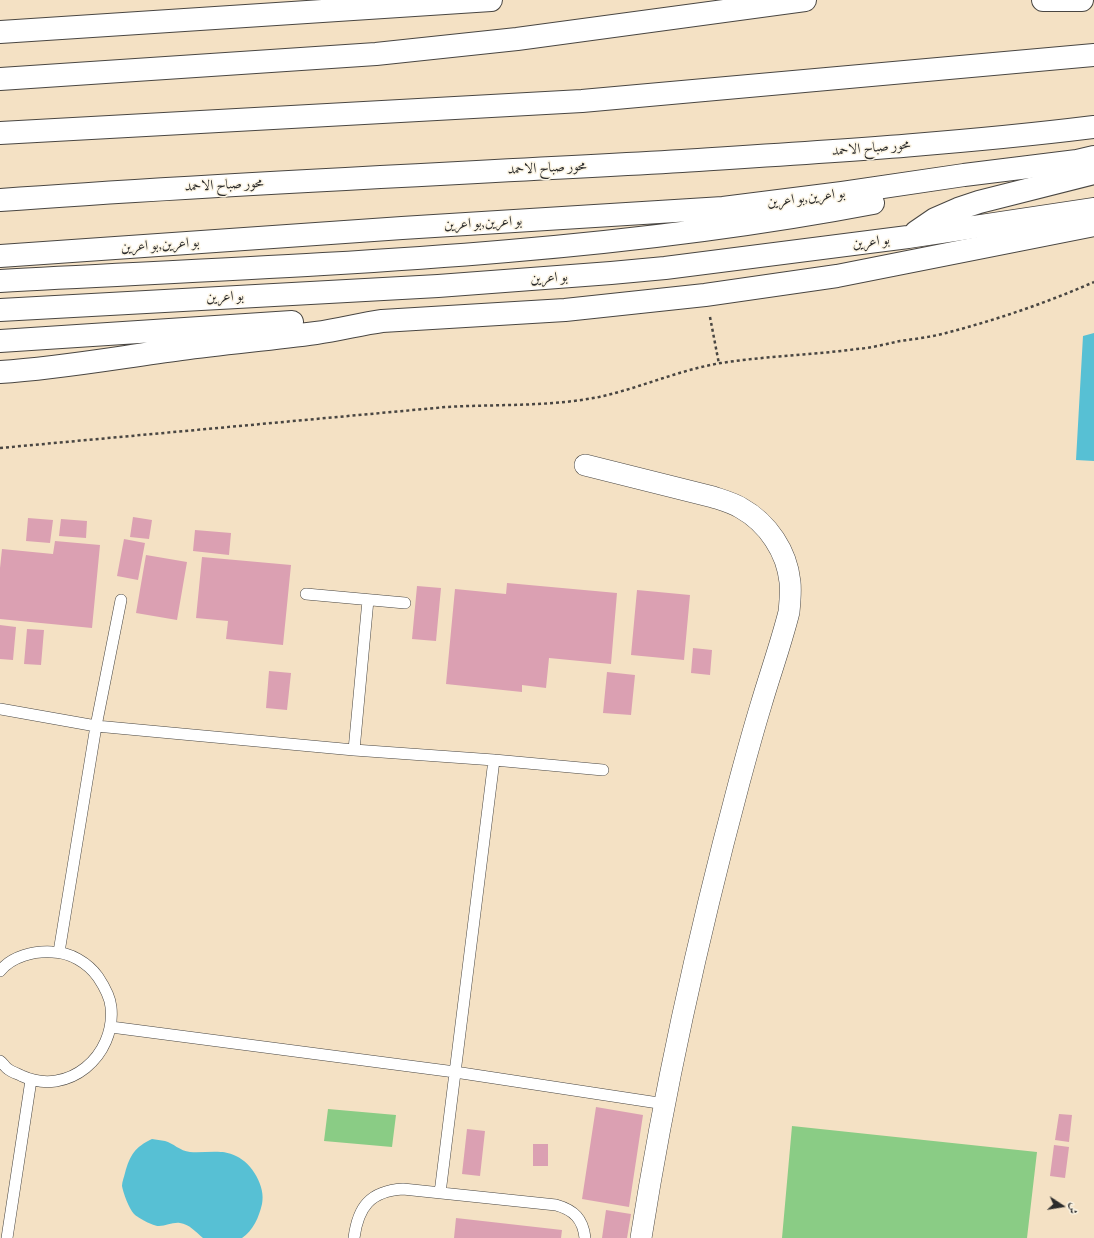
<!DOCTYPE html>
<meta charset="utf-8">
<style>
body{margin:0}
#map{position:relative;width:1094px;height:1238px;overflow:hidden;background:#f4e1c4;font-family:"EB Garamond",Amiri,serif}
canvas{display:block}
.north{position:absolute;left:1042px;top:1186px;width:40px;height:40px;-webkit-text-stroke:3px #fcf5e5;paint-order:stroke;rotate:102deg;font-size:11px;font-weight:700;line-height:16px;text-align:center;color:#2b2b2b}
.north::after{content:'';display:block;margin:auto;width:14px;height:18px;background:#2b2b2b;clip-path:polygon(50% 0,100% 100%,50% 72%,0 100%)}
</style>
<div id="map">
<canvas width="1094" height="1238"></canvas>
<div class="north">ش</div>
</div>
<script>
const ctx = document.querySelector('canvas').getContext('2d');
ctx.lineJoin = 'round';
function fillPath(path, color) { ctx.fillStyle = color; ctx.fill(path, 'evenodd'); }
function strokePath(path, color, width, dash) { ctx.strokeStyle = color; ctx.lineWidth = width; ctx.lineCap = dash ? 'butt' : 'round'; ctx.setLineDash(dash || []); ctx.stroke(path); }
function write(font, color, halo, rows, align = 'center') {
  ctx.font = font + ' "EB Garamond",Amiri,serif'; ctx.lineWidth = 3; ctx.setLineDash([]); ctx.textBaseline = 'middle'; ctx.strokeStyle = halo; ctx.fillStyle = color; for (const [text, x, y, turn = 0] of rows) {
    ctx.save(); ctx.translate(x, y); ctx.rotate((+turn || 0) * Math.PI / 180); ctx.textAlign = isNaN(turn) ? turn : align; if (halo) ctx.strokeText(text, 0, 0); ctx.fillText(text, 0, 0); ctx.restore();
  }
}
const green = new Path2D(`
 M 328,1109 L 396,1115 L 392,1147 L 324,1141 Z
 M 792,1126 L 1037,1152 L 1027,1238 L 782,1238 Z`);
const water = new Path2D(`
 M 1094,333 L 1094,461 L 1076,460 L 1083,336 Z
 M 152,1139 C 156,1140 161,1140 165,1141 C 173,1143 180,1151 190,1152 C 200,1153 211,1151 221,1152 C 225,1152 232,1154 236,1156 C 252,1163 266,1187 262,1204 C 259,1217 253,1231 242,1238 L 203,1238 C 196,1232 189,1224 180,1223 C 173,1222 166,1226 159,1226 C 153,1226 138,1218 134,1214 C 129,1209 123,1192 122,1186 C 122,1182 124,1177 125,1173 C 130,1155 135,1147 152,1139 Z`);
const building = new Path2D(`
 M 133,517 L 152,520 L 149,539 L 130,537 Z
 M 28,518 L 53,520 L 50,543 L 26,541 Z
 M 61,519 L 87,521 L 86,538 L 59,536 Z
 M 195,530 L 231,533 L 229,555 L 193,551 Z
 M 124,539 L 145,543 L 138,580 L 117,576 Z
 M 55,541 L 100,545 L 92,628 L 0,619 L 0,568 L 2,549 L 53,554 Z
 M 146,555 L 187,562 L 177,620 L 136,613 Z
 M 202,557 L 291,565 L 283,645 L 226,639 L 228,621 L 196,618 Z
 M 507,583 L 617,593 L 611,664 L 549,658 L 546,688 L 522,685 L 522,692 L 446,684 L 455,589 L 506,594 Z
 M 417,586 L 441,588 L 436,641 L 412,639 Z
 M 637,590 L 690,595 L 684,660 L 631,655 Z
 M 0,625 L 16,627 L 13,660 L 0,659 Z
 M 27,629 L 44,630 L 41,665 L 24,664 Z
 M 693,648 L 712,650 L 710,675 L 691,673 Z
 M 269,671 L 291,673 L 287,710 L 266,708 Z
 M 607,672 L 635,675 L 631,715 L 603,713 Z
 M 596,1107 L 643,1115 L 629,1207 L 582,1199 Z
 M 1059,1114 L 1072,1115 L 1069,1142 L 1055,1140 Z
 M 467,1129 L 485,1131 L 480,1176 L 462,1174 Z
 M 533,1144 L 548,1144 L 548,1166 L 533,1166 Z
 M 1054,1145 L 1069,1147 L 1065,1178 L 1050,1176 Z
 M 606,1210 L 631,1214 L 627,1238 L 602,1238 Z
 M 456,1218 L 562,1230 L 561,1238 L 454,1238 Z`);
const path = new Path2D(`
 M 710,317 L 719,364
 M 0,448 L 446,407 C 497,404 548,407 599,397 C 640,388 679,370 721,363 C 766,356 812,355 857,349 C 871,348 886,344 900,341 C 915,339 931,337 946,333 C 996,320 1046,303 1094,282`);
const service = new Path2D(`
 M 306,594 L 405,603
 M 0,709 L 96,726 L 354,750 L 494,760 L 603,770
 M 354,750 L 368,600
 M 59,952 L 96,726 L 121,600
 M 0,971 C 12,956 34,951 52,952 C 70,952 88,963 98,977 C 104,986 110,996 111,1007 C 116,1056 68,1097 22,1076 C 18,1074 12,1072 8,1069 C 5,1067 3,1063 0,1061
 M 111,1027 L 455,1072 L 665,1104
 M 440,1193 L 494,760
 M 7,1238 L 31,1080
 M 354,1238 C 358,1207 370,1191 403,1189 L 556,1205 C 574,1210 583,1219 585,1238`);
const minor = new Path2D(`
 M 585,465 L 713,497 C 722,500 733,503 741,508 C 768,523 787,552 790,582 C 791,592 790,602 789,612 C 781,644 770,674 761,705 C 753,731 746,757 739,783 C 699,933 665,1085 641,1238`);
const secondary = new Path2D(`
 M 916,232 L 935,219 L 958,209 L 979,202 L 1094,173
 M 0,310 L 438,286 L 611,273 L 665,268 L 908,237 L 1094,209`);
const trunk = new Path2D(`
 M 1043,0 L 1082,0
 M 0,32 L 491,0
 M 0,79 L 376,54 L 517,39 L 805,0
 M 0,133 L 582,101 L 1094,55
 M 0,200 C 227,183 455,174 682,161 C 820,152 957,144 1094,127
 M 0,256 L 402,228 L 723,208 L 842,193 L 964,175 L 1077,161 L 1094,157
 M 0,281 C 291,265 585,258 873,203
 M 0,341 L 292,322
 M 0,372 C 61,368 120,357 181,349 C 226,343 271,339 316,333 C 339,330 360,324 382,321 L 565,310 L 705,295 L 837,276 L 1094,225`);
const streetNames = [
 ["محور صباح الاحمد",871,148,-5],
 ["محور صباح الاحمد",547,168,-3],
 ["محور صباح الاحمد",224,185,-3],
 ["بو اعرين,بو اعرين",806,198,-7],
 ["بو اعرين,بو اعرين",483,223,-3],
 ["بو اعرين",871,242,-7],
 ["بو اعرين,بو اعرين",160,245,-4],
 ["بو اعرين",549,278,-4],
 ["بو اعرين",225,297,-3]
];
fillPath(green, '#8acc85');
fillPath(water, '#57c0d4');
fillPath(building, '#dba0b2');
strokePath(service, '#494642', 12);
strokePath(minor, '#494642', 22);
strokePath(secondary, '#494642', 24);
strokePath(trunk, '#494642', 24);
strokePath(path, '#494642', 2.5, [3, 3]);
strokePath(service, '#fff', 11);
strokePath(minor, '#fff', 21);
strokePath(secondary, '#fff', 22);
strokePath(trunk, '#fff', 22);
write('14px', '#2b2b2b', '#fcf5e5', streetNames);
</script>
